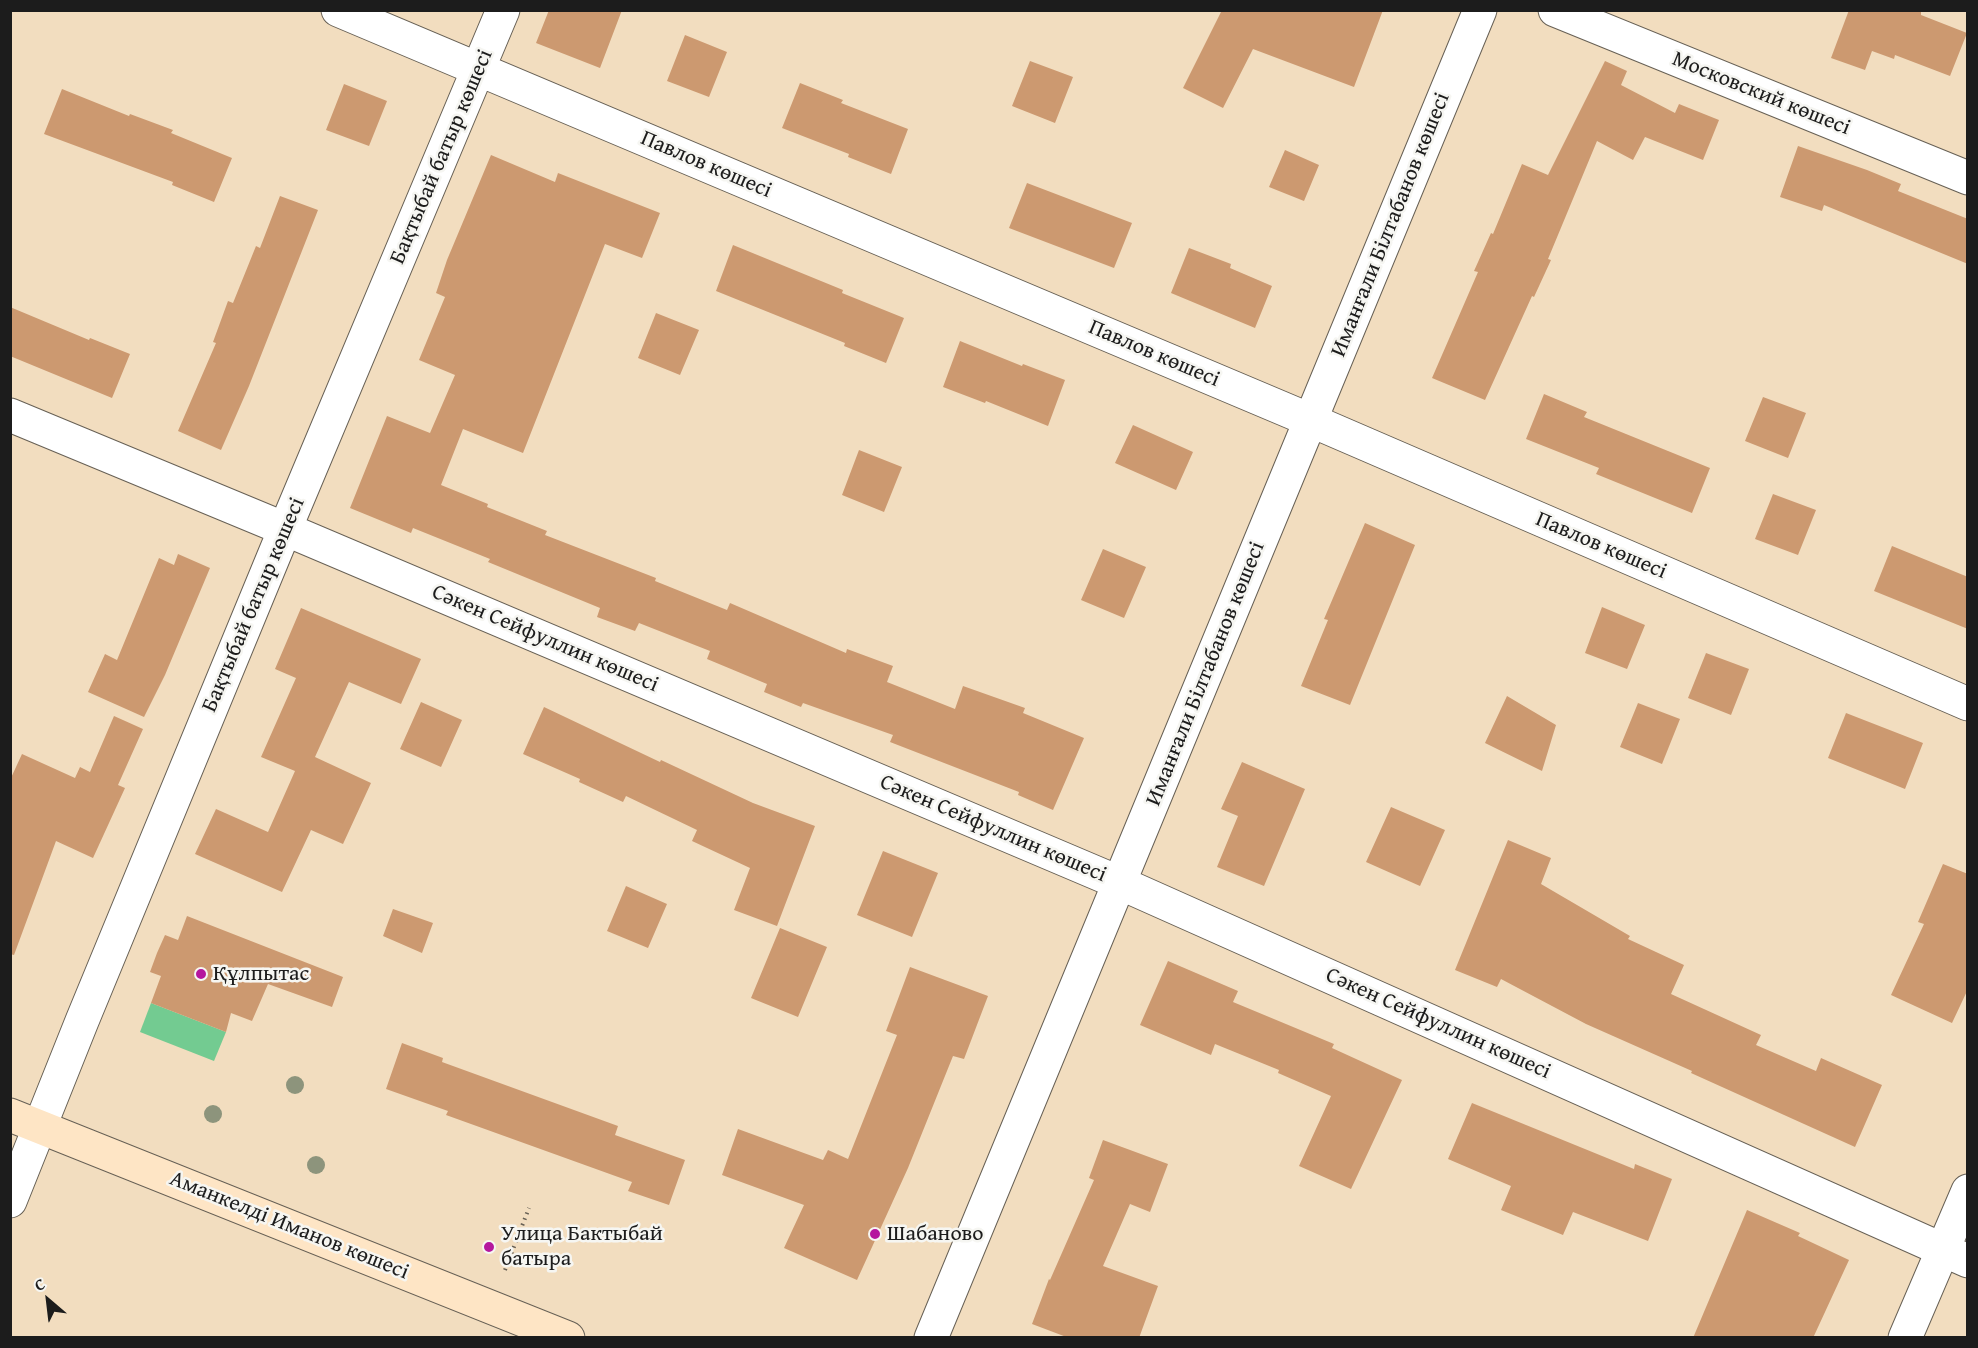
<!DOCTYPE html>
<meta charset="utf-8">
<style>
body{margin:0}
#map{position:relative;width:1978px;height:1348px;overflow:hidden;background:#f2ddbf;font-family:"Gentium Book Plus",serif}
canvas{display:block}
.frame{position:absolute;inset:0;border:12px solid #1c1c1c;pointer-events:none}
.north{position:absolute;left:18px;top:1270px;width:60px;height:60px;-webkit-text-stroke:4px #f6f6f2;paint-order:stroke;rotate:332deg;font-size:16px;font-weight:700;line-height:24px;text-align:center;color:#1c1c1c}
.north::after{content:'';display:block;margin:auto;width:21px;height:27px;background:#1c1c1c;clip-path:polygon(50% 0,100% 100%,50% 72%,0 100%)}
</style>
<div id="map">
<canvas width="1978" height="1348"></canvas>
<div class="frame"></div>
<div class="north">С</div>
</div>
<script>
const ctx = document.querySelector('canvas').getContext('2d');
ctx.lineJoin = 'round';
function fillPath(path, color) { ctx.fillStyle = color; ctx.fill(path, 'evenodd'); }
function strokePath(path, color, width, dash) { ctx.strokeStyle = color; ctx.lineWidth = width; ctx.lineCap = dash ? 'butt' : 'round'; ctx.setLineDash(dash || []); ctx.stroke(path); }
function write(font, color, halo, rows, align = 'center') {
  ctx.font = font + ' "Gentium Book Plus",serif'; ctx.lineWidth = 5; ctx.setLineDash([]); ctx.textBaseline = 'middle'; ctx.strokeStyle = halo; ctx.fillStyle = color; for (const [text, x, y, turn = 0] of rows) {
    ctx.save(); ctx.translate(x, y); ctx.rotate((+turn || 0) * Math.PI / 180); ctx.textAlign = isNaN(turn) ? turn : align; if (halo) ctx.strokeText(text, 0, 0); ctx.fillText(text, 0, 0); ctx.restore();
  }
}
const green = new Path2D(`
 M 151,1003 L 226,1032 L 214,1061 L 140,1032 Z`);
const building = new Path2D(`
 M 549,10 L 622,10 L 600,68 L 536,43 Z
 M 1222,10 L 1383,10 L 1354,87 L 1253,49 L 1223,108 L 1183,88 Z
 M 1849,10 L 1921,10 L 1921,15 L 1967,33 L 1950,76 L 1895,55 L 1894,59 L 1872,51 L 1865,70 L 1831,58 Z
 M 685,35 L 727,52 L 709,97 L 667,81 Z
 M 1030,61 L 1073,77 L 1055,123 L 1012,106 Z
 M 1605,61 L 1627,71 L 1621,85 L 1675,113 L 1679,104 L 1719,120 L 1703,160 L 1645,137 L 1633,160 L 1597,141 L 1548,259 L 1551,260 L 1534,297 L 1532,296 L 1485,400 L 1432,378 L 1478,272 L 1474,271 L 1491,233 L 1493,234 L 1522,164 L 1548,175 Z
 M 800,83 L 843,100 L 841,103 L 908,129 L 891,174 L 848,157 L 849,154 L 782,128 Z
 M 344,84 L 387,101 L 369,146 L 326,130 Z
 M 62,89 L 129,116 L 130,114 L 173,130 L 171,133 L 232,158 L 214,202 L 172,185 L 173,182 L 44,134 Z
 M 1798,146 L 1867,170 L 1901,184 L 1898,191 L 1968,219 L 1968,264 L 1824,205 L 1822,211 L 1780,197 Z
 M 1285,150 L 1319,165 L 1304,201 L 1269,187 Z
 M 491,155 L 555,182 L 558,173 L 660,213 L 642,258 L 605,244 L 523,453 L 463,429 L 441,485 L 488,504 L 487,507 L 547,531 L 545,535 L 656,578 L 655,581 L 727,610 L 730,603 L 846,653 L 847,649 L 893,666 L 887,682 L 955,709 L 963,686 L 1025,708 L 1023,713 L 1084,738 L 1053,810 L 1018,795 L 1019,792 L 890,742 L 893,735 L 803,703 L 801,707 L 764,692 L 767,684 L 707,659 L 710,651 L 639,623 L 635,631 L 597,617 L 600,608 L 488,562 L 490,559 L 413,528 L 411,533 L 350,508 L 387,416 L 430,433 L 455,375 L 419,360 L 445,297 L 436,293 L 447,260 Z
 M 1027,183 L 1132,223 L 1114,268 L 1009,228 Z
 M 280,196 L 318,210 L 249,386 L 221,450 L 178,431 L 216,343 L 213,342 L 228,301 L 233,303 L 256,246 L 260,248 Z
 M 733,245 L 843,290 L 842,293 L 904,318 L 886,363 L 844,346 L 845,343 L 716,291 Z
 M 1189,248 L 1231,264 L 1230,268 L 1272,286 L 1255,328 L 1171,293 Z
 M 10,307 L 89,340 L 90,338 L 130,354 L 112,398 L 10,356 Z
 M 656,313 L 699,330 L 680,375 L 638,358 Z
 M 960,341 L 1022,366 L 1023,364 L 1065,380 L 1048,426 L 986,401 L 985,403 L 943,387 Z
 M 1544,394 L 1587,412 L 1584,417 L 1710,468 L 1692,513 L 1596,474 L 1599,468 L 1526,439 Z
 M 1763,397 L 1806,413 L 1788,458 L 1745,441 Z
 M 1133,425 L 1193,452 L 1176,490 L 1115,463 Z
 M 859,450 L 902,467 L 884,512 L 842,495 Z
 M 1773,494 L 1816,510 L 1798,555 L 1755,539 Z
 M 1365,523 L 1415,545 L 1350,705 L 1301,686 L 1328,620 L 1324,619 Z
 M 1892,546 L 1968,577 L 1968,629 L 1874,591 Z
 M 1103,549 L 1146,567 L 1124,618 L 1081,600 Z
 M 178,554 L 210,568 L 165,675 L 144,717 L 88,692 L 105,654 L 117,660 L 159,558 L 174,565 Z
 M 1602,607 L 1645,625 L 1627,669 L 1585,653 Z
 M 301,608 L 421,659 L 401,704 L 349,682 L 315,757 L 371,783 L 343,844 L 311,830 L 282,892 L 195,854 L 216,809 L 268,832 L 295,771 L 261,757 L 296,678 L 275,669 Z
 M 1706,653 L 1749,669 L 1731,715 L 1688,698 Z
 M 1507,696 L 1556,725 L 1542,771 L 1485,743 Z
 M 421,702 L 462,720 L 441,767 L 400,749 Z
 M 1638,703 L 1680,719 L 1662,764 L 1620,747 Z
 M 544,707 L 660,762 L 661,760 L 753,803 L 815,826 L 777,926 L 734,910 L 750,868 L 692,841 L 697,830 L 626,796 L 623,802 L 579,782 L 580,779 L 523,754 Z
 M 1846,713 L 1923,743 L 1905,789 L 1828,758 Z
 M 114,716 L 143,729 L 118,785 L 125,788 L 93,858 L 56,841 L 14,955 L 10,954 L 10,780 L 22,754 L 75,778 L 80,767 L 90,772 Z
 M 1242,762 L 1305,789 L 1264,886 L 1217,867 L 1238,816 L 1221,809 Z
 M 1391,807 L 1445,830 L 1420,886 L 1366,862 Z
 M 1508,840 L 1551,858 L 1541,884 L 1630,936 L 1628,939 L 1684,965 L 1671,994 L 1761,1035 L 1756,1045 L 1816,1071 L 1821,1058 L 1882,1085 L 1855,1147 L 1691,1073 L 1692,1071 L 1586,1024 L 1501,979 L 1497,987 L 1455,970 Z
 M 883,851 L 938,873 L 912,937 L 857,915 Z
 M 1943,864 L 1968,874 L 1968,989 L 1952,1023 L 1891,995 L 1924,924 L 1918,922 Z
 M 626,886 L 667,904 L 648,948 L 607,931 Z
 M 393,909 L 433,923 L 422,953 L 383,936 Z
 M 187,916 L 343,977 L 332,1007 L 268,984 L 252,1021 L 231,1013 L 226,1032 L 151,1003 L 161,976 L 150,972 L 157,953 L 165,935 L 178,940 Z
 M 780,928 L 827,947 L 798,1017 L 751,998 Z
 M 1168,961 L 1238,991 L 1233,1002 L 1334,1044 L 1332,1048 L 1402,1080 L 1351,1189 L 1299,1166 L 1331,1096 L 1278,1073 L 1279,1070 L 1215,1044 L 1211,1055 L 1140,1025 Z
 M 910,967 L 988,996 L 964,1059 L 953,1056 L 908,1168 L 857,1280 L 784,1248 L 804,1205 L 722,1175 L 738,1129 L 823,1160 L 828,1150 L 848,1159 L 897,1035 L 886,1031 Z
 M 402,1043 L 443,1058 L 442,1062 L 618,1126 L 615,1135 L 685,1160 L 669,1205 L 628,1191 L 632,1182 L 446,1115 L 448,1111 L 386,1089 Z
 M 1472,1103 L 1634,1169 L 1635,1164 L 1672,1179 L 1648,1241 L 1573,1212 L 1563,1235 L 1501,1210 L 1511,1186 L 1448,1159 Z
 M 1103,1140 L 1168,1164 L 1150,1212 L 1130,1204 L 1103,1266 L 1158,1286 L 1139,1338 L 1069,1338 L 1032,1324 L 1049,1279 L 1050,1280 L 1094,1180 L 1089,1178 Z
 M 1747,1210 L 1800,1233 L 1798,1236 L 1849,1260 L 1813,1338 L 1693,1338 Z`);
const path = new Path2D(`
 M 505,1270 L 529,1208`);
const street = new Path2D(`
 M 338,10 L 1310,420 L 1968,704
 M 1555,10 L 1968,178
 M 10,415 L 285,529 L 1120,883 L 1968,1261
 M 10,1201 L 82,1021 L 285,529 L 503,10
 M 931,1338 L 1480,10
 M 1905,1338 L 1968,1191`);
const secondary = new Path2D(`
 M 10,1115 L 568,1338`);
const trees = [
 [295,1085],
 [213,1114],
 [316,1165]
];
const markers = [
 [201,974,6,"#b5179e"],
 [875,1234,6,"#b5179e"],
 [489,1247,6,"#b5179e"]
];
const streetNames = [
 ["Московский көшесі",1761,94,22],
 ["Бақтыбай батыр көшесі",442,157,-67],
 ["Павлов көшесі",706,165,23],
 ["Иманғали Білтабанов көшесі",1391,225,-68],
 ["Павлов көшесі",1154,354,23],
 ["Павлов көшесі",1601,546,23],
 ["Бақтыбай батыр көшесі",254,605,-67],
 ["Сәкен Сейфуллин көшесі",545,639,23],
 ["Иманғали Білтабанов көшесі",1206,674,-68],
 ["Сәкен Сейфуллин көшесі",993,829,23],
 ["Сәкен Сейфуллин көшесі",1438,1024,24],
 ["Аманкелді Иманов көшесі",289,1226,22]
];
const poiNames = [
 ["Құлпытас",213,974],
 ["Улица Бактыбай",501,1234],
 ["батыра",501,1259],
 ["Шабаново",887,1234]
];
fillPath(green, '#73cb91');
fillPath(building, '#cc9970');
strokePath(street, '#676055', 35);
strokePath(secondary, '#676055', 35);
strokePath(path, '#676055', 4, [1.5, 4.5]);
strokePath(street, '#fff', 33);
strokePath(secondary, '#fee5c5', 33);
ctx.fillStyle = '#8d947c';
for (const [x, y] of trees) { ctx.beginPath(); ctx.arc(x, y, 9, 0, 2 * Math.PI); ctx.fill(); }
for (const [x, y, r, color] of markers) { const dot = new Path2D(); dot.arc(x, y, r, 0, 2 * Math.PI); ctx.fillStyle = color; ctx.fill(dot); strokePath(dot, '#f6f6f2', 2); }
write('22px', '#1c1c1c', '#f6f6f2', streetNames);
write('22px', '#1c1c1c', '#f6f6f2', poiNames, 'left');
</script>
